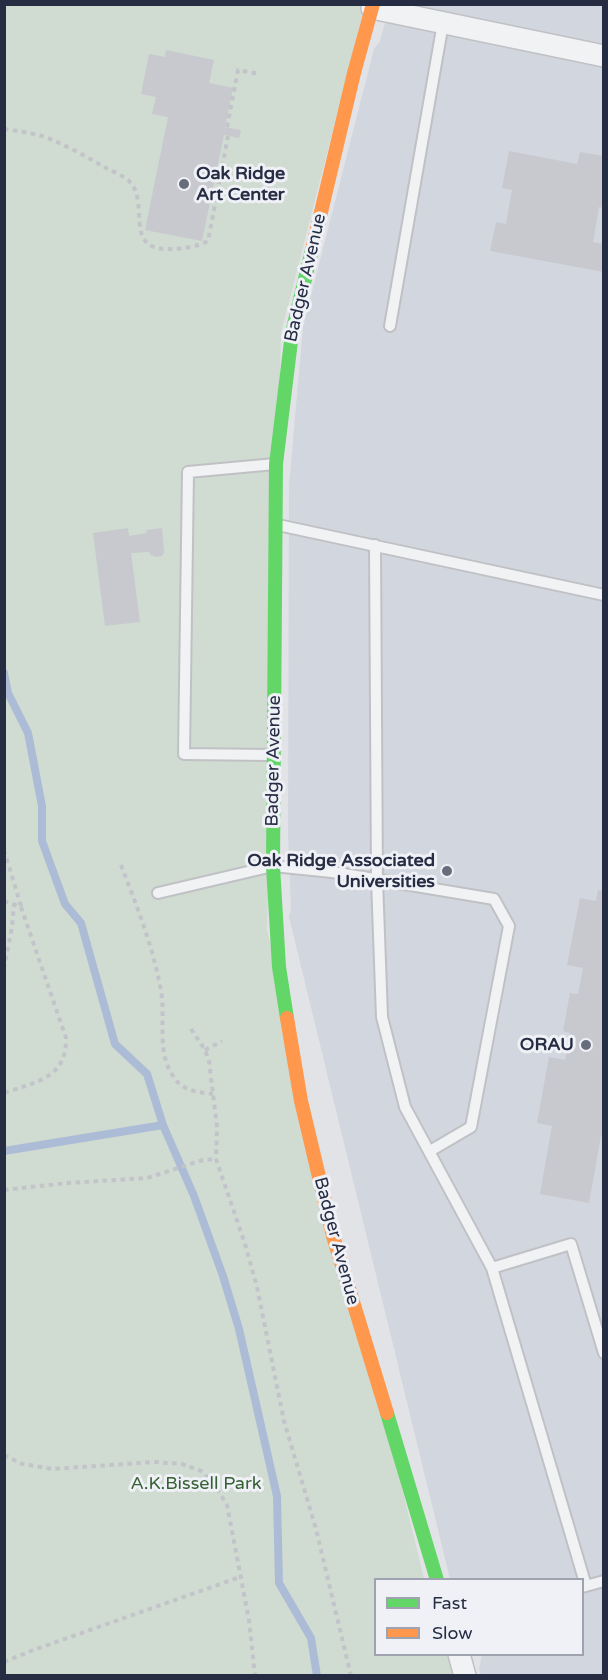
<!DOCTYPE html>
<style>
body{margin:0}
#map{position:relative;width:608px;height:1680px;overflow:hidden;background:#e2e3e7;font-family:"Varela Round",sans-serif}
canvas{display:block}
.frame{position:absolute;inset:0;border:6px solid #262d43;pointer-events:none}
.legend{position:absolute;left:374px;top:1578px;width:210px;height:78px;box-sizing:border-box;background:#eff1f7;border:2px solid #9fa3af;margin:0;padding:8px 10px;list-style:none;font-size:18px;color:#262d43}
.legend li{display:flex;align-items:center;gap:12px;height:30px}
.legend b{width:30px;border:2px solid #9fa3af}
</style>
<div id="map">
<canvas width="608" height="1680"></canvas>
<div class="frame"></div>
<ul class="legend">
<li><b style="height:8px;background:#63d668"></b>Fast</li>
<li><b style="height:8px;background:#ff974d"></b>Slow</li>
</ul>
</div>
<script>
const ctx = document.querySelector('canvas').getContext('2d');
ctx.lineJoin = 'round';
function fillPath(path, color) { ctx.fillStyle = color; ctx.fill(path, 'evenodd'); }
function strokePath(path, color, width, dash) { ctx.strokeStyle = color; ctx.lineWidth = width; ctx.lineCap = dash ? 'butt' : 'round'; ctx.setLineDash(dash || []); ctx.stroke(path); }
function write(font, color, halo, rows, align = 'center') {
  ctx.font = font + ' "Varela Round",sans-serif'; ctx.lineWidth = 6; ctx.setLineDash([]); ctx.textBaseline = 'middle'; ctx.strokeStyle = halo; ctx.fillStyle = color; for (const [text, x, y, turn = 0] of rows) {
    ctx.save(); ctx.translate(x, y); ctx.rotate((+turn || 0) * Math.PI / 180); ctx.textAlign = isNaN(turn) ? turn : align; if (halo) ctx.strokeText(text, 0, 0); ctx.fillText(text, 0, 0); ctx.restore();
  }
}
const built = new Path2D(`
 M 390,5 L 603,5 L 603,1675 L 481,1675 L 479,1669 L 482,1655 L 582,1654 L 582,1580 L 450,1579 L 289,917 L 291,909 L 288,833 L 289,485 L 303,327 L 374,49 L 380,41 Z`);
const green = new Path2D(`
 M 5,5 L 365,5 L 281,333 L 267,930 L 424,1579 L 376,1580 L 376,1654 L 448,1655 L 454,1675 L 5,1676 Z`);
const stream = new Path2D(`
 M 4,673 L 8,693 L 28,733 L 42,806 L 42,841 L 65,904 L 81,923 L 115,1044 L 147,1074 L 163,1125 L 194,1196 L 223,1276 L 239,1329 L 277,1496 L 279,1583 L 311,1638 L 317,1676
 M 4,1151 L 163,1125`);
const building = new Path2D(`
 M 166,50 L 214,60 L 209,83 L 233,88 L 225,127 L 241,130 L 239,138 L 224,135 L 202,241 L 145,230 L 168,117 L 152,114 L 156,97 L 141,94 L 149,54 L 165,57 Z
 M 509,151 L 577,164 L 580,152 L 604,156 L 604,208 L 599,207 L 593,242 L 604,244 L 604,272 L 490,251 L 496,222 L 506,224 L 512,190 L 502,188 Z
 M 128,528 L 129,536 L 147,533 L 146,530 L 162,528 L 164,552 L 162,556 L 156,557 L 151,555 L 149,552 L 131,553 L 140,622 L 105,626 L 93,533 Z
 M 598,890 L 604,891 L 604,1136 L 601,1136 L 589,1203 L 540,1194 L 552,1126 L 537,1123 L 549,1057 L 565,1060 L 570,1033 L 563,1031 L 570,993 L 578,994 L 583,968 L 567,965 L 580,898 L 596,901 Z`);
const path = new Path2D(`
 M 227,127 L 238,70 L 260,74
 M 4,129 C 18,131 32,133 45,137 C 66,145 87,157 106,168 C 114,172 124,176 130,182 C 150,204 123,249 168,249 C 181,249 197,247 208,241 L 228,136
 M 4,850 L 21,906
 M 121,865 C 137,907 153,946 161,991 C 166,1019 156,1051 173,1076 C 182,1091 197,1092 213,1094
 M 4,901 L 21,907 L 66,1038 C 67,1078 36,1082 4,1093
 M 4,969 L 12,927 L 14,904
 M 191,1029 L 205,1050 L 209,1061 L 217,1127 L 216,1159 L 245,1244 L 257,1287 L 284,1421 L 316,1529 L 351,1676
 M 205,1050 L 222,1041
 M 4,1190 L 68,1183 L 147,1178 L 203,1160 L 216,1159
 M 4,1455 L 22,1464 L 53,1469 L 154,1462 L 182,1464 L 201,1471 L 214,1484 L 227,1505 L 249,1620 L 255,1676
 M 4,1662 L 36,1649 L 240,1577`);
const lane = new Path2D(`
 M 390,326 L 443,23
 M 278,525 L 604,595
 M 375,545 L 377,880 L 382,1017 L 405,1107 L 492,1268 L 586,1586
 M 271,755 L 184,754 L 188,472 L 275,464
 M 158,893 L 273,866 L 332,872 L 494,899 L 509,926 L 471,1127 L 430,1151
 M 492,1268 L 571,1244 L 604,1353
 M 582,1587 L 604,1581`);
const street = new Path2D(`
 M 372,8 L 604,56
 M 459,1654 L 465,1676`);
const fast = new Path2D(`
 M 287,1018 L 279,967 L 273,866 L 276,464 L 292,333 L 312,250
 M 387,1413 L 437,1580`);
const slow = new Path2D(`
 M 312,250 L 354,73 L 373,4
 M 287,1018 L 301,1101 L 333,1236 L 387,1413`);
const markers = [
 [184,184,6,"#686d7c"],
 [447,871,6,"#686d7c"],
 [586,1045,6,"#686d7c"]
];
const poiNames = [
 ["Oak Ridge",196,174,"left"],
 ["Art Center",196,195,"left"],
 ["Oak Ridge Associated",435,861],
 ["Universities",435,882],
 ["ORAU",574,1045]
];
const streetNames = [
 ["Badger Avenue",306,278,-77],
 ["Badger Avenue",274,761,-89],
 ["Badger Avenue",336,1241,75]
];
const parkNames = [
 ["A.K.Bissell Park",196,1484]
];
fillPath(built, '#d2d6de');
fillPath(green, '#d0dbd1');
strokePath(stream, '#adbcd6', 8);
fillPath(building, '#c8c9ce');
strokePath(lane, '#c0c1c5', 14);
strokePath(street, '#c0c1c5', 24);
strokePath(path, '#c3c4ca', 4, [4.5, 4.5]);
strokePath(lane, '#f1f2f4', 10);
strokePath(street, '#f1f2f4', 21);
strokePath(fast, '#63d668', 14);
strokePath(slow, '#ff974d', 14);
for (const [x, y, r, color] of markers) { const dot = new Path2D(); dot.arc(x, y, r, 0, 2 * Math.PI); ctx.fillStyle = color; ctx.fill(dot); strokePath(dot, '#eff1f7', 2); }
write('bold 18px', '#262d43', '#eff1f7', poiNames, 'right');
write('18px', '#262d43', '#eff1f7', streetNames);
write('18px', '#356032', '#eff1f7', parkNames);
</script>
